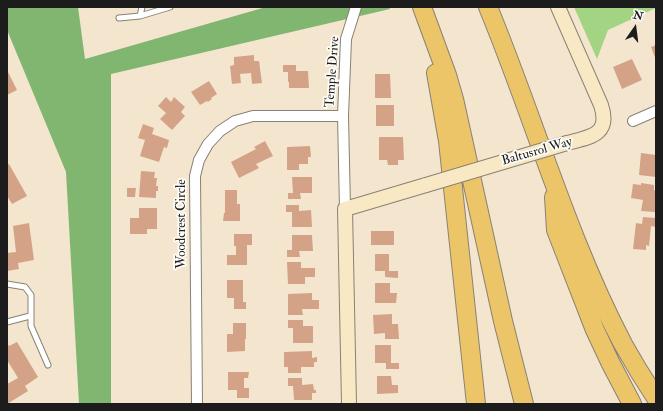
<!DOCTYPE html>
<style>
body{margin:0}
#map{position:relative;width:663px;height:411px;overflow:hidden;background:#f4e6ce;font-family:"IM FELL Double Pica",serif}
canvas{display:block}
.frame{position:absolute;inset:0;border:8px solid #1c1c1c;pointer-events:none}
.north{position:absolute;left:615px;top:8px;width:40px;height:40px;-webkit-text-stroke:3px #fdfcf7;paint-order:stroke;rotate:14deg;font-size:11px;font-weight:700;line-height:16px;text-align:center;color:#1c1c1c}
.north::after{content:'';display:block;margin:auto;width:14px;height:18px;background:#1c1c1c;clip-path:polygon(50% 0,100% 100%,50% 72%,0 100%)}
</style>
<div id="map">
<canvas width="663" height="411"></canvas>
<div class="frame"></div>
<div class="north">N</div>
</div>
<script>
const ctx = document.querySelector('canvas').getContext('2d');
ctx.lineJoin = 'round';
function fillPath(path, color) { ctx.fillStyle = color; ctx.fill(path, 'evenodd'); }
function strokePath(path, color, width, dash) { ctx.strokeStyle = color; ctx.lineWidth = width; ctx.lineCap = dash ? 'butt' : 'round'; ctx.setLineDash(dash || []); ctx.stroke(path); }
function write(font, color, halo, rows, align = 'center') {
  ctx.font = font + ' "IM FELL Double Pica",serif'; ctx.lineWidth = 3.5; ctx.setLineDash([]); ctx.textBaseline = 'middle'; ctx.strokeStyle = halo; ctx.fillStyle = color; for (const [text, x, y, turn = 0] of rows) {
    ctx.save(); ctx.translate(x, y); ctx.rotate((+turn || 0) * Math.PI / 180); ctx.textAlign = isNaN(turn) ? turn : align; if (halo) ctx.strokeText(text, 0, 0); ctx.fillText(text, 0, 0); ctx.restore();
  }
}
const green = new Path2D(`
 M 574,7 L 656,7 L 656,8 L 608,30 L 597,59 Z`);
const forest = new Path2D(`
 M 7,7 L 78,7 L 85,59 L 266,7 L 389,7 L 390,9 L 111,74 L 111,404 L 79,404 L 66,172 L 7,30 Z`);
const building = new Path2D(`
 M 656,45 L 656,60 L 651,47 Z
 M 254,55 L 254,61 L 259,61 L 262,83 L 252,84 L 251,73 L 240,74 L 241,83 L 232,84 L 230,66 L 234,65 L 234,57 Z
 M 632,59 L 642,80 L 622,89 L 613,67 Z
 M 283,65 L 296,65 L 296,71 L 308,71 L 309,88 L 289,88 L 289,82 L 288,82 L 288,72 L 283,72 Z
 M 7,70 L 17,90 L 7,95 Z
 M 375,74 L 390,74 L 391,98 L 375,98 Z
 M 209,81 L 217,94 L 211,98 L 212,99 L 208,102 L 207,101 L 200,105 L 191,92 Z
 M 166,97 L 171,102 L 174,97 L 185,107 L 181,112 L 185,116 L 172,130 L 160,119 L 166,113 L 158,106 Z
 M 376,105 L 394,105 L 394,126 L 376,126 Z
 M 143,124 L 154,128 L 152,134 L 169,140 L 167,148 L 164,147 L 159,162 L 140,156 L 145,140 L 138,138 Z
 M 379,137 L 403,137 L 404,160 L 398,160 L 398,165 L 388,165 L 387,160 L 379,160 Z
 M 265,141 L 273,156 L 256,164 L 259,168 L 239,178 L 231,162 L 256,149 L 254,147 Z
 M 310,146 L 311,157 L 308,157 L 308,164 L 299,164 L 299,170 L 287,170 L 287,147 Z
 M 641,153 L 656,155 L 656,177 L 639,175 Z
 M 9,164 L 27,196 L 12,204 L 7,196 L 7,165 Z
 M 141,171 L 155,172 L 154,178 L 157,178 L 156,186 L 158,186 L 158,191 L 156,191 L 156,198 L 139,197 Z
 M 292,177 L 312,177 L 312,193 L 300,193 L 301,199 L 288,199 L 288,193 L 293,193 Z
 M 641,183 L 654,185 L 654,190 L 656,191 L 655,212 L 641,211 L 643,200 L 631,198 L 633,184 L 641,185 Z
 M 127,188 L 136,188 L 135,197 L 127,197 Z
 M 225,190 L 237,190 L 237,204 L 240,204 L 240,221 L 223,221 L 224,213 L 225,213 Z
 M 286,205 L 299,205 L 299,211 L 311,210 L 312,227 L 292,227 L 292,212 L 286,212 Z
 M 139,208 L 157,208 L 157,229 L 147,229 L 147,234 L 130,234 L 130,218 L 139,218 Z
 M 643,217 L 656,218 L 656,227 L 651,226 L 649,246 L 646,245 L 646,250 L 633,249 L 636,223 L 642,224 Z
 M 29,223 L 34,260 L 18,263 L 19,269 L 7,271 L 7,253 L 16,252 L 13,226 Z
 M 371,231 L 394,231 L 394,245 L 371,245 Z
 M 234,234 L 252,234 L 252,245 L 247,245 L 247,265 L 227,265 L 227,255 L 236,255 L 236,246 L 234,246 Z
 M 292,235 L 312,235 L 313,251 L 299,251 L 300,257 L 287,257 L 287,250 L 292,250 Z
 M 375,254 L 389,254 L 389,271 L 398,271 L 398,278 L 385,277 L 385,271 L 375,271 Z
 M 287,262 L 301,262 L 301,268 L 315,268 L 315,277 L 305,277 L 305,284 L 288,284 Z
 M 227,280 L 243,280 L 243,302 L 246,302 L 246,309 L 234,309 L 234,298 L 227,298 Z
 M 375,283 L 390,283 L 390,293 L 397,293 L 396,303 L 375,303 Z
 M 312,293 L 312,300 L 319,300 L 319,309 L 302,309 L 303,315 L 288,315 L 288,294 Z
 M 392,314 L 392,324 L 398,324 L 399,339 L 385,339 L 385,333 L 374,334 L 373,315 Z
 M 288,320 L 303,320 L 303,326 L 313,326 L 313,343 L 293,343 L 293,328 L 288,328 Z
 M 233,323 L 246,323 L 246,339 L 245,339 L 245,351 L 227,352 L 227,334 L 233,334 Z
 M 17,342 L 38,377 L 25,386 L 28,391 L 7,404 L 7,384 L 18,378 L 7,360 L 7,343 L 9,346 Z
 M 375,345 L 391,345 L 391,363 L 399,363 L 399,369 L 386,369 L 386,363 L 375,363 Z
 M 312,351 L 312,358 L 317,357 L 317,362 L 314,362 L 314,367 L 301,367 L 301,373 L 288,373 L 288,367 L 284,367 L 284,352 Z
 M 228,372 L 249,372 L 248,378 L 244,378 L 244,388 L 249,388 L 249,398 L 237,398 L 237,390 L 228,390 Z
 M 377,376 L 391,376 L 392,385 L 398,385 L 398,393 L 377,394 Z
 M 288,378 L 302,378 L 302,385 L 313,384 L 314,390 L 316,390 L 316,393 L 312,393 L 312,400 L 294,400 L 293,386 L 288,386 Z`);
const lane = new Path2D(`
 M 140,16 L 170,7
 M 119,18 L 140,16 L 142,7
 M 7,284 L 25,287 L 31,295 L 31,326 L 48,365
 M 7,322 L 30,316`);
const street = new Path2D(`
 M 633,121 L 656,111
 M 345,209 L 343,116 L 346,39 L 356,7
 M 197,404 L 195,176 L 199,160 L 208,144 L 220,131 L 235,121 L 253,116 L 343,116`);
const secondary = new Path2D(`
 M 558,7 L 601,105 C 611,135 590,137 567,143
 M 349,404 L 345,209 L 426,185`);
const highway = new Path2D(`
 M 422,7 L 447,75 L 454,99 L 503,321 L 524,404
 M 488,7 C 534,118 567,237 623,344 C 633,362 644,380 656,398
 M 436,73 L 448,141 L 476,404
 M 554,197 L 556,230 L 563,248 L 595,330 L 610,362 L 632,404`);
const secondaryBridge = new Path2D(`
 M 426,185 L 567,143`);
const streetNames = [
 ["Temple Drive",333,72,-86],
 ["Baltusrol Way",537,152,-16],
 ["Woodcrest Circle",182,224,-90]
];
fillPath(green, '#a2d483');
fillPath(forest, '#81b671');
fillPath(building, '#d4a387');
strokePath(lane, '#888175', 7);
strokePath(street, '#888175', 12);
strokePath(secondary, '#888175', 16);
strokePath(highway, '#888175', 20);
strokePath(lane, '#fff', 5);
strokePath(street, '#fff', 10);
strokePath(secondary, '#f8e8c3', 14);
strokePath(highway, '#edc569', 18);
strokePath(secondaryBridge, '#888175', 16, []);
strokePath(secondaryBridge, '#f8e8c3', 14);
write('13px', '#1c1c1c', '#fdfcf7', streetNames);
</script>
